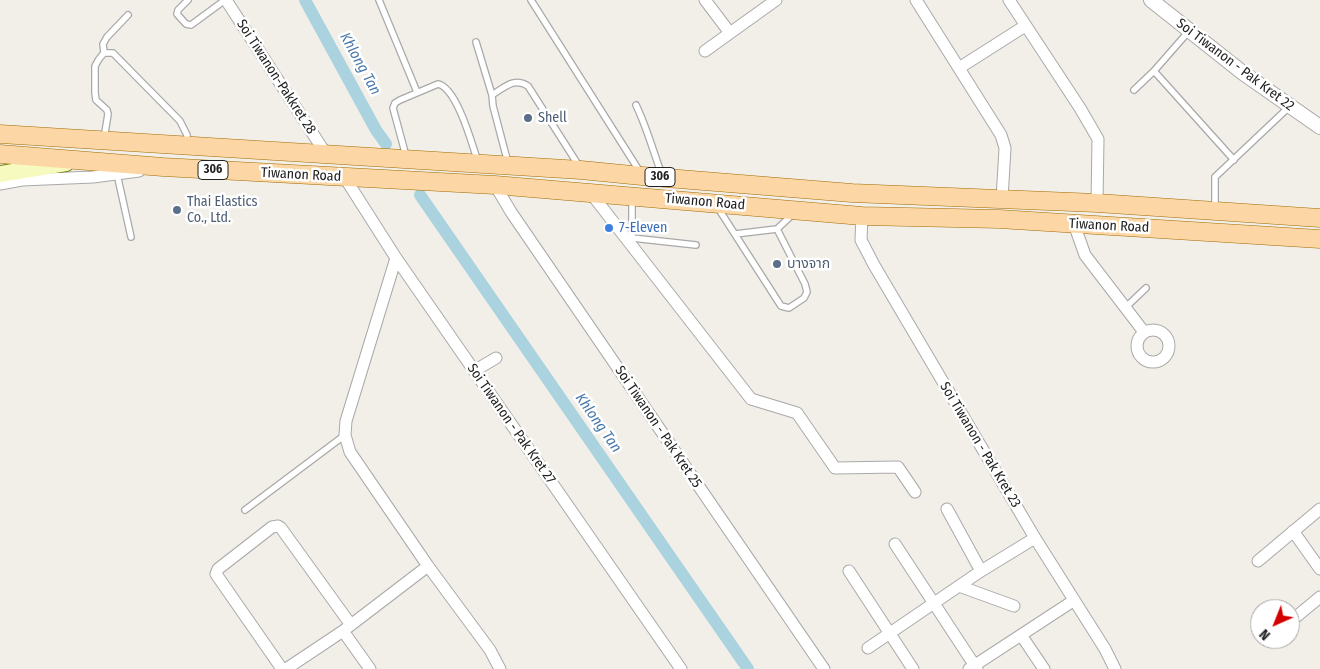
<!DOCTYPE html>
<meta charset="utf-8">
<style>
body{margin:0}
#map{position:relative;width:1320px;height:669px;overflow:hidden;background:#f2efe9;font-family:"Fira Sans Condensed",sans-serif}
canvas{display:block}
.north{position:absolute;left:1250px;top:599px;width:50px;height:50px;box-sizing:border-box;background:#fff;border:1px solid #a7a7a7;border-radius:50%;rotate:224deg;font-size:14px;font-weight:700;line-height:20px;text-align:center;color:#222}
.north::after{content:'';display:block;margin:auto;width:18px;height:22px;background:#d40000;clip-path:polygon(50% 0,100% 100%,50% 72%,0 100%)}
</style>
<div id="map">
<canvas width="1320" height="669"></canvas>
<div class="north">N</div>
</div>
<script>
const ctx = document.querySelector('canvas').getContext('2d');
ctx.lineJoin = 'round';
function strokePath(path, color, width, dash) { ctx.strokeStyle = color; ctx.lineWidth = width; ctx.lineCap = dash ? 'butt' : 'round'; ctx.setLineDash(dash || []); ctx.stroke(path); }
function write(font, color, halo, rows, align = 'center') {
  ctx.font = font + ' "Fira Sans Condensed","Noto Sans Thai",sans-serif'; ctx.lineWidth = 5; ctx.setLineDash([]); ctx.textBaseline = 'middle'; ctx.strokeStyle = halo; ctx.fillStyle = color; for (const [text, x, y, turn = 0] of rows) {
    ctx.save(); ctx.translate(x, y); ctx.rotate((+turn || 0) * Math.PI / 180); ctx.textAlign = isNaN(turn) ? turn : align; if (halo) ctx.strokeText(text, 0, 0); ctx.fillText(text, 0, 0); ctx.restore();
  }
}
const canal = new Path2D(`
 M 305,0 L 376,130 L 386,144
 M 420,195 L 748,669`);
const service = new Path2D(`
 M 188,0 L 178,10 L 177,14 L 186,24 L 191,25 L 225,0
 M 379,0 L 417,92
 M 531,0 L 640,172
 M 476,42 L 492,95
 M 104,53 L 103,44 L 107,37 L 128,15
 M 1154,71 L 1234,160
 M 1134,90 L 1154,71 L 1189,31
 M 636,105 C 647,128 653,151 662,175
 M 104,139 L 108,114 L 107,110 L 96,100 L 95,93 L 95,66 L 99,59 L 104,53 L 113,53 L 180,121 L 187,135 L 187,144
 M 406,156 L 393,108 L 395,103 L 400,100 L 438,84 C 457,88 472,144 478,162
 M 508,163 L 493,106 L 492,95 C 505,87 514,77 528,86 L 579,166
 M 117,174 L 131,237
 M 632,198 L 632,238 L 696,245
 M 718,208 L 781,306 L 789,308 L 804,298 L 807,292 L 805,284 L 777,229 L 792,215
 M 1215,209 L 1215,177 L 1289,107
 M 735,234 L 777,229
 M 1126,307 L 1146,288
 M 245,510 L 345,435`);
const minor = new Path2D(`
 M 226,0 L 326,154
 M 705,0 L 730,33
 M 916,0 L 1001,135 L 1005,148 L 1002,199
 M 1009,0 L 1080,108 L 1098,139 L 1097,203
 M 705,51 L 776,0
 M 959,68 L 1025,26
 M 345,178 L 396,258 L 681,669
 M 0,184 L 22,180 L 93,177 L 139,171
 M 495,185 L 511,212 L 824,669
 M 590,192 L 751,399 L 797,413 L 835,468 L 898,467 L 915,492
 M 862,216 L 861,240 L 874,265 L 1035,538 L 1105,649 L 1115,669
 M 1074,224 L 1085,255 L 1144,332
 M 396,258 L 346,421 L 345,435 L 350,452 L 428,566 L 490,650 L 500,669
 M1137 346a16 16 0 1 1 32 0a16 16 0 1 1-32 0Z
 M 474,371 L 496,358
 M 947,509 L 981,571
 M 1293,531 L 1320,569
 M 895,544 L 977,669
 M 1258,561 L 1320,509
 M 849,571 L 913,669
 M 959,586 L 1014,606
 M 1291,621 L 1320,597
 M 343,631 L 370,669
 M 1021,635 L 1044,669
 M 868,648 L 981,571 L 1035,538
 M 282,669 L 216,574 L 218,569 L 272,527 L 278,526 L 281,528 L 351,625
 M 286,669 L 343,631 L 428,566
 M 969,669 L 1073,601`);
const tertiary = new Path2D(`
 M 1151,0 L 1243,73 L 1320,127`);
const secondary = new Path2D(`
 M 0,174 L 66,163`);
const primary = new Path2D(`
 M 0,134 L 581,170 L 642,176 L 852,193 L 1097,203 L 1320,218
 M 0,154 L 163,167 L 495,185 L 862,216 L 999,219 L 1320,239`);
const markers = [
 [528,118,5,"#5c6f8a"],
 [177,210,5,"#5c6f8a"],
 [609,228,5,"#3f7fe0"],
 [777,264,5,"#5c6f8a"]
];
const shields = [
 [213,170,30],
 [660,177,30]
];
const shieldNames = [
 ["306",213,170],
 ["306",660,177]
];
const streetNames = [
 ["Soi Tiwanon - Pak Kret 22",1235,65,37],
 ["Soi Tiwanon-Pakkret 28",276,77,57],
 ["Tiwanon Road",301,175,3],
 ["Tiwanon Road",705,202,5],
 ["Tiwanon Road",1109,226,3],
 ["Soi Tiwanon - Pak Kret 27",511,424,55],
 ["Soi Tiwanon - Pak Kret 25",658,427,56],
 ["Soi Tiwanon - Pak Kret 23",980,445,59]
];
const serviceNames = [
 ["Shell",538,118],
 ["Thai Elastics",187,202],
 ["Co., Ltd.",187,218],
 ["บางจาก",787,264]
];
const shopNames = [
 ["7-Eleven",619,228]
];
const waterNames = [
 ["Khlong Tan",360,64,61],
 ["Khlong Tan",598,423,55]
];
strokePath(canal, '#aad3df', 12);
strokePath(service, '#a9a9a9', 8);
strokePath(minor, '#a9a9a9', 13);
strokePath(tertiary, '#a9a9a9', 16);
strokePath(secondary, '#707d05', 18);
strokePath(primary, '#a06b00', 19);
strokePath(service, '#fff', 5.5);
strokePath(minor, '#fff', 11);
strokePath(tertiary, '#fff', 14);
strokePath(secondary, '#f7fabf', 16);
strokePath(primary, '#fcd6a4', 18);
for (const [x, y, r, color] of markers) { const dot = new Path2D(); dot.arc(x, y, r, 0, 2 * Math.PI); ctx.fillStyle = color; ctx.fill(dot); strokePath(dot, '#fff', 2); }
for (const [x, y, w] of shields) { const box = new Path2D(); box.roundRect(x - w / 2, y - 9.5, w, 19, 4); ctx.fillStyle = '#fff'; ctx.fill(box); strokePath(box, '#222', 1); }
write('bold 12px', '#222', null, shieldNames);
write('14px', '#222', '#fff', streetNames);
write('14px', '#4e5e75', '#fff', serviceNames, 'left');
write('14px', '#366cbe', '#fff', shopNames, 'left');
write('italic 15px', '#4a7aab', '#fff', waterNames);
</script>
